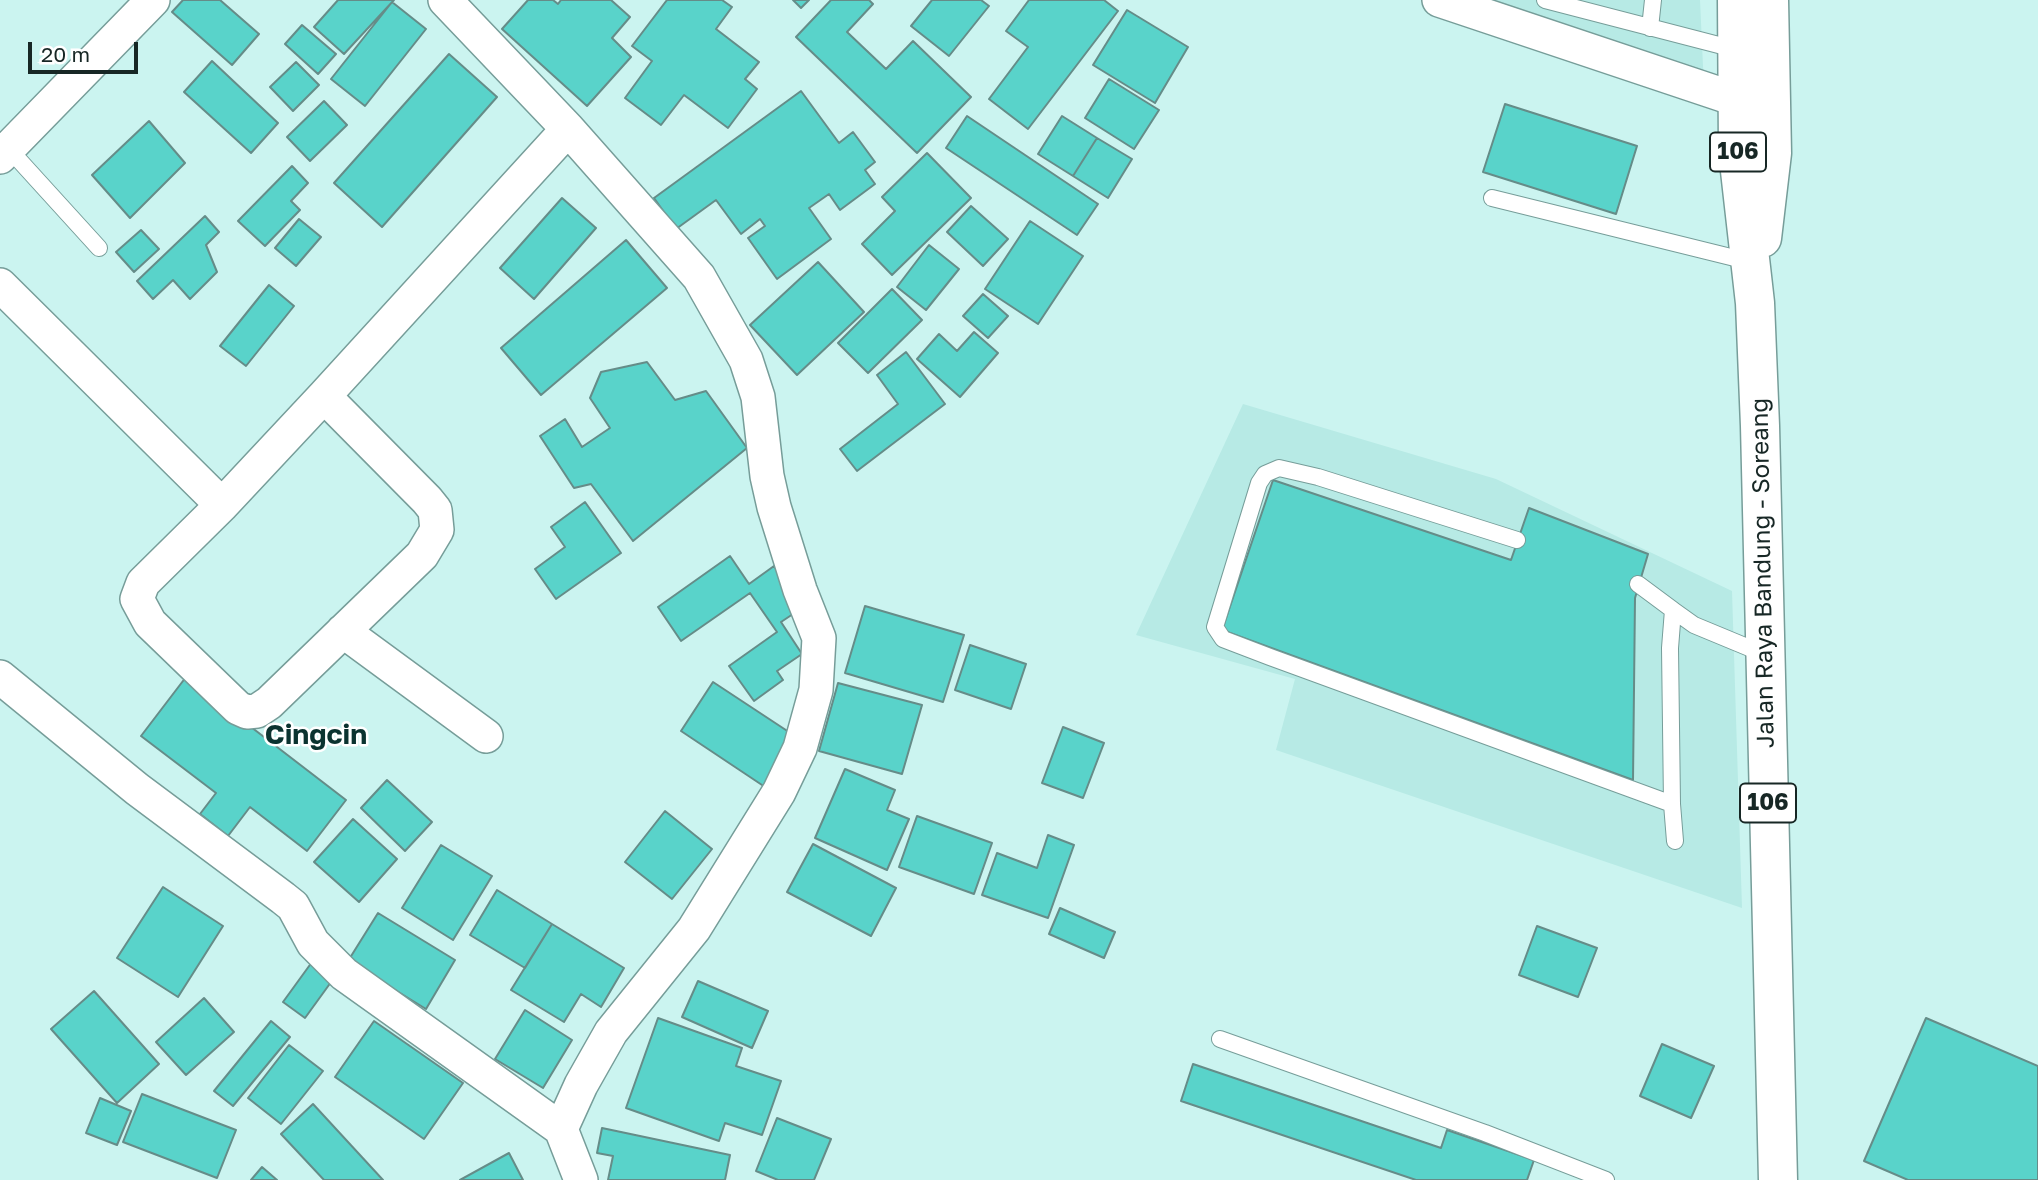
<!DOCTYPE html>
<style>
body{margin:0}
#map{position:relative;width:2038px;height:1180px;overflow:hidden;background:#cbf4f0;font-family:"Golos Text",sans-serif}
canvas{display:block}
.scale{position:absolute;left:28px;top:42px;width:110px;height:32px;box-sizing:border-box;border:4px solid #172725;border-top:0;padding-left:9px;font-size:21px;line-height:24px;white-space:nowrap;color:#172725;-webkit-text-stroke:5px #fff;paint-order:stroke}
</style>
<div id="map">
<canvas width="2038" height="1180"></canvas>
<div class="scale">20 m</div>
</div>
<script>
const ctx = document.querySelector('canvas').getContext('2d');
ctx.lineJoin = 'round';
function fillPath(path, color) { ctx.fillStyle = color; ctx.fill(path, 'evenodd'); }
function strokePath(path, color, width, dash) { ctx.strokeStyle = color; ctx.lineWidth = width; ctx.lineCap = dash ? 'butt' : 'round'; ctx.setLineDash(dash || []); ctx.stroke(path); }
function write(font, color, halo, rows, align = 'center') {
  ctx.font = font + ' "Golos Text",sans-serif'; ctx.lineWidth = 5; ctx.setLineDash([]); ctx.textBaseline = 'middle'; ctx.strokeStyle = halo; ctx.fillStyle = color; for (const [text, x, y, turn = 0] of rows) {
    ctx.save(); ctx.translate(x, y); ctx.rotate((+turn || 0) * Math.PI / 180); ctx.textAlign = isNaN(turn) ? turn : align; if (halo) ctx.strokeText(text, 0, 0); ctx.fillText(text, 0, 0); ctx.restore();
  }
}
const built = new Path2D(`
 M 1456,0 L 1700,0 L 1704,88 Z
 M 1243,404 L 1496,479 L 1732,591 L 1742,908 L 1276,750 L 1295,679 L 1136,635 Z`);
const building = new Path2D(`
 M 183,0 L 220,0 L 259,34 L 232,65 L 172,12 Z
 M 338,0 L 394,0 L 344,54 L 314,27 Z
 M 528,0 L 553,0 L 558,4 L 561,0 L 611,0 L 630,17 L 612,38 L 631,57 L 587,106 L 502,29 Z
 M 667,0 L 722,0 L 732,7 L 716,29 L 759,62 L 745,79 L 757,89 L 728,128 L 684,95 L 661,125 L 625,98 L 652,61 L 632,46 Z
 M 793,0 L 809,0 L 801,8 Z
 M 831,0 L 869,0 L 873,4 L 847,32 L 886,69 L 913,41 L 971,97 L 917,153 L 796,37 Z
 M 932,0 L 981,0 L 989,6 L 949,56 L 911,26 Z
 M 1029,0 L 1104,0 L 1118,11 L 1028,129 L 989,99 L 1028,47 L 1006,31 Z
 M 392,2 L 426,29 L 365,106 L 331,79 Z
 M 1127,10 L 1188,47 L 1155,103 L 1093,65 Z
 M 302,25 L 336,54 L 318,74 L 285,44 Z
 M 449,54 L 497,97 L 382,227 L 334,183 Z
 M 212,61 L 278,123 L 251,153 L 184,92 Z
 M 296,62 L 319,85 L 293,111 L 270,87 Z
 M 1109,79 L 1159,110 L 1134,149 L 1085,118 Z
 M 801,91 L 839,143 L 853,132 L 875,162 L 865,170 L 875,184 L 840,210 L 829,194 L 809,208 L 831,239 L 777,279 L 748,238 L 765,226 L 760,219 L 741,234 L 716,200 L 676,229 L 654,198 Z
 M 324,101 L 347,125 L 310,161 L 287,137 Z
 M 1505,104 L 1637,146 L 1616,214 L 1483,172 Z
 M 967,116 L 1098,204 L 1077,235 L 946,148 Z
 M 1062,116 L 1097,138 L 1073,176 L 1038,154 Z
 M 149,121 L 185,163 L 130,218 L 92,175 Z
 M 1097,138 L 1132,159 L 1108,198 L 1073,176 Z
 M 927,153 L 971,198 L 892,275 L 862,244 L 895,211 L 882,197 Z
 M 292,166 L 308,183 L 291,201 L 300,210 L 265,246 L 238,221 Z
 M 562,198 L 596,228 L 534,299 L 500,268 Z
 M 971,206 L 1008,239 L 983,266 L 947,232 Z
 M 205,216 L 219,232 L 206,245 L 217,272 L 190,299 L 173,280 L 153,299 L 137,281 Z
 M 299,219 L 321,237 L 296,266 L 275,248 Z
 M 1030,221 L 1083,256 L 1038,324 L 985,289 Z
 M 141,230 L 159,249 L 134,272 L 116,252 Z
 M 626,240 L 667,288 L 541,395 L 501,348 Z
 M 929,245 L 959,269 L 926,310 L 897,287 Z
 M 818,262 L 864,312 L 797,375 L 750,325 Z
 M 269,285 L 294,306 L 246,366 L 220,346 Z
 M 892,289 L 922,320 L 868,373 L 838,343 Z
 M 983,294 L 1008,316 L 988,338 L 963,316 Z
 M 974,332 L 998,353 L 960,397 L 917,359 L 939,334 L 957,351 Z
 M 906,352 L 945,404 L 857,471 L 840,449 L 898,404 L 877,375 Z
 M 647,362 L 675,400 L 706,391 L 747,448 L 633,541 L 591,484 L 574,488 L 540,436 L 565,419 L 582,447 L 610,428 L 590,398 L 601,372 Z
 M 1273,480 L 1511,560 L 1529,508 L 1648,554 L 1635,598 L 1633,780 L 1222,630 Z
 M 585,502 L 621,553 L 556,599 L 535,569 L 565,547 L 551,527 Z
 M 730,556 L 749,584 L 774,566 L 802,608 L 781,622 L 802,654 L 777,671 L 783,680 L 754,701 L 729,666 L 777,632 L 750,593 L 681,641 L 658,607 Z
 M 865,606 L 964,635 L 943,702 L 845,673 Z
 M 970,645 L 1026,664 L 1011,709 L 955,690 Z
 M 186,677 L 346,800 L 307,851 L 250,807 L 228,836 L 200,814 L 216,793 L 141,736 Z
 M 713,682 L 798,738 L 765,787 L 681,731 Z
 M 838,683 L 922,705 L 902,774 L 819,751 Z
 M 1063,727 L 1104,743 L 1083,798 L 1042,783 Z
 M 845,769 L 895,790 L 887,810 L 909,819 L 887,870 L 815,838 Z
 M 387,780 L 432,822 L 405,851 L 361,808 Z
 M 665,811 L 712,849 L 672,899 L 625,862 Z
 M 917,816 L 992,843 L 974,894 L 899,867 Z
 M 353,819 L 397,859 L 359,902 L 314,862 Z
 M 1048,835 L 1074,845 L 1048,918 L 982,895 L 997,853 L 1037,868 Z
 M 813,844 L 896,888 L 871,936 L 787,892 Z
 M 441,845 L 492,876 L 453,940 L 402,908 Z
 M 163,887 L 223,926 L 178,997 L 117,958 Z
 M 497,890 L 552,924 L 525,968 L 470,935 Z
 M 1060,908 L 1115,932 L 1104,958 L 1049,934 Z
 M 378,913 L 455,960 L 426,1009 L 348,961 Z
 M 552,924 L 624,968 L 601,1007 L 581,994 L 564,1022 L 511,990 Z
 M 1537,926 L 1597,948 L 1578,997 L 1519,975 Z
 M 312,962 L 334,978 L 305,1018 L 283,1002 Z
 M 698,981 L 768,1011 L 752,1048 L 682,1017 Z
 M 94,991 L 159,1064 L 117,1103 L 51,1029 Z
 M 204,998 L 234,1032 L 186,1075 L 156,1042 Z
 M 525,1010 L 572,1040 L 543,1088 L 495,1059 Z
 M 658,1018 L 742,1048 L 736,1066 L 781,1081 L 762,1135 L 725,1123 L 719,1141 L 626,1108 Z
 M 1926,1018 L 2038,1066 L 2038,1180 L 1908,1180 L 1864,1161 Z
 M 271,1021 L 290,1037 L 233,1106 L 214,1091 Z
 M 374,1021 L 463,1083 L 424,1139 L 335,1077 Z
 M 1662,1044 L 1714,1066 L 1691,1118 L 1640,1096 Z
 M 289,1045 L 323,1071 L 281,1124 L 248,1098 Z
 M 1193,1064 L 1441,1148 L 1447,1130 L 1534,1160 L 1527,1180 L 1416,1180 L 1181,1101 Z
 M 142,1094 L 236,1130 L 217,1178 L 123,1142 Z
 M 100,1098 L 131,1111 L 117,1145 L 86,1133 Z
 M 313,1104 L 383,1180 L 324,1180 L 281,1134 Z
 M 777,1118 L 831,1139 L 814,1180 L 778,1180 L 756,1171 Z
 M 602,1128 L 730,1155 L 725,1180 L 608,1180 L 613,1156 L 597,1153 Z
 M 509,1153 L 523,1180 L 460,1180 Z
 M 262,1167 L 277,1180 L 251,1180 Z`);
const service = new Path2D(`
 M 1545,0 L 1738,50
 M 1650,28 L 1653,0
 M 9,149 L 99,248
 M 1492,198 L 1751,262
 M 1517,540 L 1318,477 L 1279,468 L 1265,474 L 1259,483 L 1215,627 L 1223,639 L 1270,657 L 1672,804
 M 1638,584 L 1673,610
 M 1675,841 L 1672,804 L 1670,648 L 1673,610 L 1694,625 L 1764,654
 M 1220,1039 L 1485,1133 L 1606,1180`);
const minor = new Path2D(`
 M 445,0 L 568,129 L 699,277 L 746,360 L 758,397 L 767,476 L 774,507 L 800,590 L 819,638 L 816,690 L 800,748 L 779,792 L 694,929 L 611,1032 L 581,1085 L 561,1129 L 581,1180
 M 1439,0 L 1738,100
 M 0,157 L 153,0
 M 0,285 L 222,505
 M 324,396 L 427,500 L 435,510 L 437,530 L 422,555 L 269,703 L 257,711 L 247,712 L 238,708 L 150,623 L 137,599 L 143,583 L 222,505 L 324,396 L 568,129
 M 343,631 L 486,736
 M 0,677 L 137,789 L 283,898 L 293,906 L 313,943 L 344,974 L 561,1129`);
const primary = new Path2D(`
 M 1737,0 L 1738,153 L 1755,303 L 1760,426 L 1778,1180
 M 1762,238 L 1772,153 L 1769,0`);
const shields = [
 [1738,152,56],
 [1768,803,56]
];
const shieldNames = [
 ["106",1738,152],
 ["106",1768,803]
];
const streetNames = [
 ["Jalan Raya Bandung - Soreang",1763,573,-91]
];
const quarterNames = [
 ["Cingcin",316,735]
];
fillPath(built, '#b7eae5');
fillPath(building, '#59d3ca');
strokePath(building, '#658c88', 2);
strokePath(service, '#769d99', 18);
strokePath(minor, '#769d99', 36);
strokePath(primary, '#769d99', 41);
strokePath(service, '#fff', 16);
strokePath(minor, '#fff', 33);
strokePath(primary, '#fff', 38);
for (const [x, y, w] of shields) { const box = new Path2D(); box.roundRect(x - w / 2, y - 19.5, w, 39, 5); ctx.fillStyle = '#fff'; ctx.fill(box); strokePath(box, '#172725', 2); }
write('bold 23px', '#172725', null, shieldNames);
write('24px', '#172725', '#fff', streetNames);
write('bold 28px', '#0b3330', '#fff', quarterNames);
</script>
